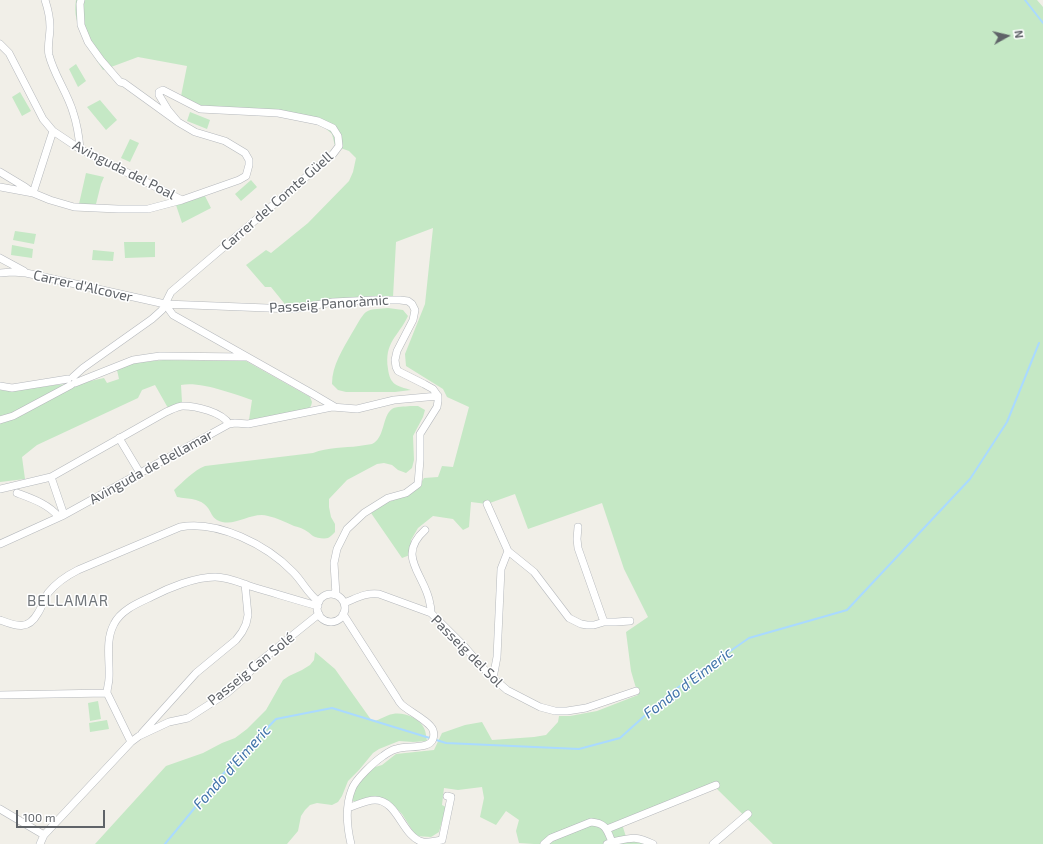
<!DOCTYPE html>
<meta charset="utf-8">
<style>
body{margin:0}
#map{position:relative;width:1043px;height:844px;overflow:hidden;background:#f1efe8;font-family:"Exo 2",sans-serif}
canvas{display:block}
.north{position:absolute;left:987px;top:16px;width:40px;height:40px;-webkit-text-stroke:3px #fff;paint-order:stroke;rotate:82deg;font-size:11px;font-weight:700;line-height:16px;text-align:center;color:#5f6368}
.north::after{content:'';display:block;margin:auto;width:14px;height:18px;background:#5f6368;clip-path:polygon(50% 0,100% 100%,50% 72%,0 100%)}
.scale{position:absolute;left:16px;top:810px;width:89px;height:18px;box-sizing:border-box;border:2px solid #5f6368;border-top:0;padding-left:5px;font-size:12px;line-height:14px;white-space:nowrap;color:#5f6368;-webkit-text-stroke:3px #fff;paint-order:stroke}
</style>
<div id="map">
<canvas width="1043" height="844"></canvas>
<div class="north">N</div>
<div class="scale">100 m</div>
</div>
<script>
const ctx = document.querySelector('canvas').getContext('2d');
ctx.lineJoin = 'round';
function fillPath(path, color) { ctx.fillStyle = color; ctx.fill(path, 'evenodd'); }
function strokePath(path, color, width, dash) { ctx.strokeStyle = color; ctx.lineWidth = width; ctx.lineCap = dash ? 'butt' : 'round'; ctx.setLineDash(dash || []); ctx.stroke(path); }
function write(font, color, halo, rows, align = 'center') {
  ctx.font = font + ' "Exo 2",sans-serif'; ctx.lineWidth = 3; ctx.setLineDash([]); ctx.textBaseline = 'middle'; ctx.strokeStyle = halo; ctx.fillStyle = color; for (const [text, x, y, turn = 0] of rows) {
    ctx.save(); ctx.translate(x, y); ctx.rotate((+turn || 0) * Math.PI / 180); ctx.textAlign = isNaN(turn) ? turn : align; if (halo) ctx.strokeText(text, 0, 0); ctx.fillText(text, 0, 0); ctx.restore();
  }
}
const green = new Path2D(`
 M 76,0 L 1037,0 L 1043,7 L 1043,844 L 773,844 L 718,790 L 712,783 L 621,821 L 627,840 L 643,842 L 647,844 L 534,844 L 519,843 L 516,831 L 519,820 L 506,811 L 496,825 L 480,817 L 484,798 L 482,787 L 458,790 L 444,788 L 442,805 L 446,807 L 439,832 L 431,837 L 416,836 L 402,814 L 391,803 L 378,797 L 365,798 L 356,803 L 352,800 L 354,789 L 372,768 L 382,765 L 396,754 L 434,750 L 442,733 L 465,725 L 482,722 L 492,740 L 534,737 L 546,735 L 558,722 L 559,716 L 570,716 L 597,711 L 638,695 L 631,671 L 626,632 L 648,617 L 624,569 L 602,503 L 528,529 L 515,494 L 487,504 L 471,502 L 469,527 L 463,530 L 453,519 L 433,516 L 418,528 L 411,540 L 410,555 L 402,558 L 371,513 L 386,503 L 407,495 L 419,486 L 424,478 L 438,477 L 442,466 L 453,467 L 469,407 L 447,397 L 443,389 L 406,366 L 405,354 L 425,304 L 433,228 L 396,242 L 393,297 L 370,297 L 332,301 L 288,308 L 271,287 L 265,287 L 246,265 L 266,250 L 271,253 L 308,223 L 349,181 L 353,172 L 356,158 L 349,151 L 335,146 L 332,134 L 324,127 L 292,114 L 204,107 L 181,96 L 187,66 L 138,57 L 103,70 C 91,51 71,25 76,0 Z
 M 76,64 L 86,81 L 78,87 L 69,69 Z
 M 20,92 L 31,111 L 22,116 L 12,97 Z
 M 100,100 L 117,120 L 106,130 L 87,107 Z
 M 190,112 L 210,120 L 207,129 L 187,121 Z
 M 130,139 L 139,143 L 130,162 L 121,158 Z
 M 86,173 L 104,177 L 101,184 L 96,204 L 79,204 Z
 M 251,180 L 257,187 L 241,201 L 235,194 Z
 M 205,196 L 211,208 L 182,223 L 176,205 Z
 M 15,231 L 36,234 L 34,244 L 13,240 Z
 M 124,242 L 155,242 L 155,257 L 125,258 Z
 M 12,245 L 33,249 L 32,258 L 11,255 Z
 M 93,250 L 114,252 L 113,261 L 92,260 Z
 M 388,308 L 403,310 L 408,316 C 398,337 384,342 388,369 C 390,385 397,386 411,390 L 395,392 L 346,392 L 338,390 L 332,384 C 332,365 343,349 352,333 C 356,327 361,316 366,312 C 372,308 381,309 388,308 Z
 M 163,360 L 246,361 L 310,397 L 312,402 L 311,406 L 308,409 L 249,420 L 252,400 C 234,394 200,381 181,385 L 182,402 L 168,408 L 155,385 L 142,390 L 138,398 L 37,445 L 22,457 L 25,479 L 0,482 L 0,390 L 12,391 L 55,385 L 81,383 L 104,378 L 107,383 L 119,379 L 117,370 L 133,363 Z
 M 410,406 L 418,406 L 425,410 L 423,417 L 413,436 L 414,460 L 412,468 L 406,473 L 398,470 L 392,465 L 384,463 L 377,464 L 347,480 L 329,499 L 329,507 L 331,517 L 335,524 L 335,532 C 333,534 330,537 328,538 C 324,539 316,538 313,536 C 311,535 310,533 308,532 C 304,529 299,527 294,526 C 285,522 277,518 268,516 C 251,511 234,529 217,520 C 212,517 211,512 208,508 C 201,498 188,499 177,497 L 174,490 C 184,481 193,471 205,466 L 313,453 C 328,447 344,448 359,446 C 363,445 368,445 372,444 C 385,438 382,416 392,409 C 396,406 405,407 410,406 Z
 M 315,652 L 335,669 L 372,721 C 382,720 385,715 393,714 C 404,712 419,718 424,728 C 426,732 426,736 427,741 L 413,742 L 399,741 L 379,749 L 373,753 L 359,770 L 348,781 L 342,796 L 338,802 L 332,805 L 317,803 L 310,805 L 305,810 L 301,816 L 298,831 L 287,844 L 95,844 L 166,766 L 203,753 L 222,743 L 235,738 L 247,729 L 266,710 L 283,680 L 289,676 L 302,670 L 310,665 L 314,660 Z
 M 98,701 L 101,719 L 90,721 L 88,703 Z
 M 107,720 L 109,729 L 90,732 L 89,723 Z`);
const stream = new Path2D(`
 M 1025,0 L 1043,23
 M 165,844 L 221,776 L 276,719 L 332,708 L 446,743 L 579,749 L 620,738 L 670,693 L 749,638 L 847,610 L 970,479 L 1007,422 L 1039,343`);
const street = new Path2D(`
 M 45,0 C 48,9 50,18 50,27 C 50,37 47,46 49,55 C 54,75 67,92 73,112 C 77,124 79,136 80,149
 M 0,44 L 9,53 L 43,119 L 53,131 L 80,149 L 182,200
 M 0,172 L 25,187 L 33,193 L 50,200 L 74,207 L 118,209 L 148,209 L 182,200 L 239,180 L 246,176 L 249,165 L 249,160 L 245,153 L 225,141 L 195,132 L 178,122 L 124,83 L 120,82 L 101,60 L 88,42 L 81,25 L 80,4 L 81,0
 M 0,187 L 33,193
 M 33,193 L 50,140 L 53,131
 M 0,258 L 24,271
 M 0,273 L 12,272 L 26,273 L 165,304 L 293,309 L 333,302 L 374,300 L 400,300 L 408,301 L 412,304 L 415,310 L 413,320 L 397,351 L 395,360 L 396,367 L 398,371 L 424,384 L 433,389 L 438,396 L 438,401 L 437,407 L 420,434 L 420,460 L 418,484 L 406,493 L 388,498 L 364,513 L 347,529 L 337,549 L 334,563 L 336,595
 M 165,304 L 173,315 L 313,394 L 335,407
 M 73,377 L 83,368 L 152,319 L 162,310 L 171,292 L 333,154 L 339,146 L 338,136 L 333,128 L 318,121 L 278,113 L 200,109 L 163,90 L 159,92 L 159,95 L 168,110 L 178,122
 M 75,383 L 133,360 L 160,356 L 245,357
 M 0,386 L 12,388 L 68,379
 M 0,420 L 13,416 L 71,385
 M 119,438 L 140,473
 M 51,477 L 64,515
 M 0,489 L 51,477 L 166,412 C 171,410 178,406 183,406 C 196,406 222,412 229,424
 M 17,493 C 33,499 48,504 59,517
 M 487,504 L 508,551
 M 578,527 L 577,539 L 578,548 L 604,622
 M 425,530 C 395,557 426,575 430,604 C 431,607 431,610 431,613
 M 0,544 L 64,515 L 229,424 L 235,423 L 248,424 L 332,407 L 357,409 L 394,400 L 438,396
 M317 608a14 14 0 1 1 28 0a14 14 0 1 1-28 0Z
 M 344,603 C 355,599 366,592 379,594 L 431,613 L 464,646 L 482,667 L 493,678 L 507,690 L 540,707 L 555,711 L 567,711 L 586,708 L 636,691
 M 343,614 L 397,698 C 398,700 400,703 402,705 C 410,712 429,721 433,730 C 434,733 434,736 433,739 C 429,750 407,745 396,749 C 392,750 387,753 383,756 C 374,762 355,780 352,789 C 345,806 347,827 351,844
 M 0,620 C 16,626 28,631 38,613 C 42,607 44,599 48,593 C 56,583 66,576 78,570 L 180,527 C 218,520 267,545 293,572 C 303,582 307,593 319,602
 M 493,678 L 497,657 L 501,569 L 508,551 L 534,572 L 569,618 L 581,624 L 587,625 L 594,625 L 604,622 L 616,622 L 630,621
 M 107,693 C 107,688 109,683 109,678 C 110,660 105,641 114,624 C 121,610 138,603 151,597 C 168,588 195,577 215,577 C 228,577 241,583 253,587 C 274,593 296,600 318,606
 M 107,693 L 131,742
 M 0,695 L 107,693
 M 142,733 L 196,673 L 236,640 L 242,632 L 246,624 L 248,615 L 245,584
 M 348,808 C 357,805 366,800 375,800 C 398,800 402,837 423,842 C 429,843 436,841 442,840
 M 0,809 L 44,835
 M 607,829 L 716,785
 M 442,840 L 451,797 L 447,796
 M 612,842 C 630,838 635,835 653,844
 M 40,844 L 44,835 L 131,742 L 139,736 L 169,722 L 188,718 L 227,693 L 242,680 L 258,663 L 319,614
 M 544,844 L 551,838 L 591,822 C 606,823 607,830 612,842 L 607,844
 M 713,844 L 748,814`);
const streetNames = [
 ["Avinguda del Poal",124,170,27],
 ["Carrer del Comte Güell",277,201,-41],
 ["Carrer d'Alcover",83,286,13],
 ["Passeig Panoràmic",329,304,-4],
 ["Avinguda de Bellamar",151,467,-29],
 ["Passeig del Sol",467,651,45],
 ["Passeig Can Solé",251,669,-39]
];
const neighbourhoodNames = [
 ["BELLAMAR",68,601]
];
const waterNames = [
 ["Fondo d'Eimeric",688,683,-37],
 ["Fondo d'Eimeric",232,767,-48]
];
fillPath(green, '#c5e8c5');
strokePath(stream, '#aadaff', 2);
strokePath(street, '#b5b8bc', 8);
strokePath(street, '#fff', 7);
write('14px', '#5f6368', '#fff', streetNames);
ctx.letterSpacing = '1px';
write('15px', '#70757a', '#fff', neighbourhoodNames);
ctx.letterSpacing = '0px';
write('italic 15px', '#4174aa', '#fff', waterNames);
</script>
